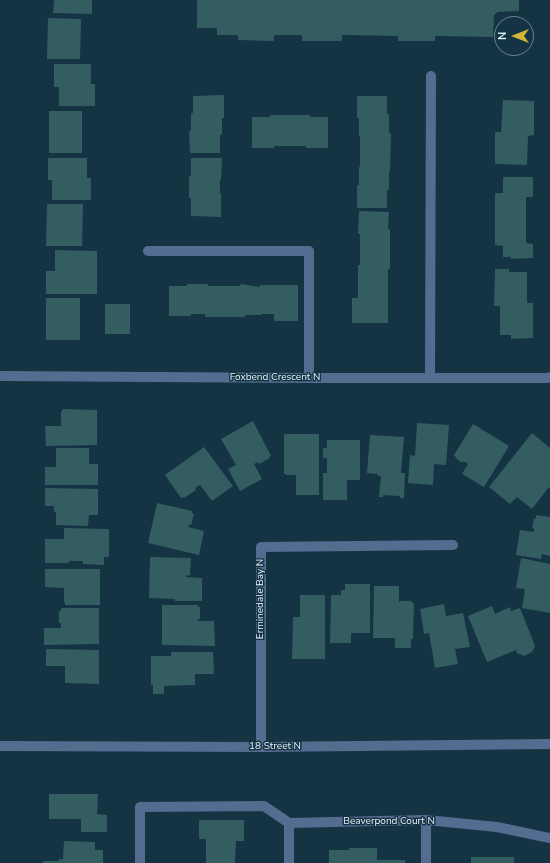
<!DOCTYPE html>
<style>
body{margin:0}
#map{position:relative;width:550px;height:863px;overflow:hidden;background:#143343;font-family:"Nunito Sans",sans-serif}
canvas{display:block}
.north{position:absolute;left:494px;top:16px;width:40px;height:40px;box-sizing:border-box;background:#143343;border:1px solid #68818e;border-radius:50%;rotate:270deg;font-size:11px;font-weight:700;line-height:16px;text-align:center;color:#e7f5fe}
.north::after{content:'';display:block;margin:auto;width:14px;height:18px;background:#d1b736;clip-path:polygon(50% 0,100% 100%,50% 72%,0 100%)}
</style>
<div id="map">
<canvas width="550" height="863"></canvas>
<div class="north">N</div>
</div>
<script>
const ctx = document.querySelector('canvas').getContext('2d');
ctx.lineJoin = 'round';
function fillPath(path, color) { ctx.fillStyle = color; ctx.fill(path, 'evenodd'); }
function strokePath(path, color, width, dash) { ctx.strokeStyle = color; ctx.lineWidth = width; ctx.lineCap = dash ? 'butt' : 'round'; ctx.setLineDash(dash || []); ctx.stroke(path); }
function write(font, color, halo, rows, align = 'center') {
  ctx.font = font + ' "Nunito Sans",sans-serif'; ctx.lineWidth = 3; ctx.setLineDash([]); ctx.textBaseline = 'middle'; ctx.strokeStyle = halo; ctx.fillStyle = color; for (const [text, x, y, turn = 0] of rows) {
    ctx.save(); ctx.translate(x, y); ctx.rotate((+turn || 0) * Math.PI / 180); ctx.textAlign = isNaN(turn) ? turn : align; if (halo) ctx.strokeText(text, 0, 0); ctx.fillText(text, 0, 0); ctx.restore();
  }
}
const building = new Path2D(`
 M 54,0 L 92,0 L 92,14 L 53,13 Z
 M 197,0 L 519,0 L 519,11 L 498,12 L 494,15 L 493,37 L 435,36 L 435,41 L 398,41 L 398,36 L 342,35 L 342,41 L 302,41 L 302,35 L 274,35 L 274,41 L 238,40 L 238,35 L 217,35 L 217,28 L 197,28 Z
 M 48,18 L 81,19 L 80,59 L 47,59 Z
 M 54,64 L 91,64 L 91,84 L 95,84 L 95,106 L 59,106 L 59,87 L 54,87 Z
 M 224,95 L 224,118 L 222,118 L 222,135 L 220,135 L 220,153 L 190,153 L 189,131 L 191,131 L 191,113 L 193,113 L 193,96 Z
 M 357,96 L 387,96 L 387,114 L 389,114 L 389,133 L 391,133 L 390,172 L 389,172 L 389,190 L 387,190 L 387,208 L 357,208 L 357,185 L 359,185 L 359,167 L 360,167 L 360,136 L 359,136 L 359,118 L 357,118 Z
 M 503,100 L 534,101 L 534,135 L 528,136 L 527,165 L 495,164 L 495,132 L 501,132 Z
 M 49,111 L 82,111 L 82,153 L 49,153 Z
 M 270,115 L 310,115 L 310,117 L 328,117 L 328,148 L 306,148 L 306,146 L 274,146 L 274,148 L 252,148 L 252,117 L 270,117 Z
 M 48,158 L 87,158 L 87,178 L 91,178 L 91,200 L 52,200 L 52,180 L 48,180 Z
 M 191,158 L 222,158 L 221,180 L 220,180 L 220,194 L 221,194 L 221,217 L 191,216 L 191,198 L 189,198 L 189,176 L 191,176 Z
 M 503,177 L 533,177 L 533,197 L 526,197 L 526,243 L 533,244 L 533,258 L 511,259 L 511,257 L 503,257 L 503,246 L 495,245 L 495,193 L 503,193 Z
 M 47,204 L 83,204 L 82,246 L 46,246 Z
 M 359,211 L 389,212 L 388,229 L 390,229 L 390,269 L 388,269 L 388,323 L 352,323 L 352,298 L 358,298 L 358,265 L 360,265 L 360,234 L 358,234 Z
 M 55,250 L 97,251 L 97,294 L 46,294 L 46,271 L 55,271 Z
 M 495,269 L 509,269 L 509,272 L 527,272 L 527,303 L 533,303 L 533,338 L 511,339 L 511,335 L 500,335 L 500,306 L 494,306 Z
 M 187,284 L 208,284 L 208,286 L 240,286 L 241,284 L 260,287 L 260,285 L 298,285 L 298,321 L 274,321 L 274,314 L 262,314 L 262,315 L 245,315 L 245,317 L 205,317 L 205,314 L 191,314 L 191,316 L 169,316 L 169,286 L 187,286 Z
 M 46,298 L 80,298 L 80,340 L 46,340 Z
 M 105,304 L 130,304 L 130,334 L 105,334 Z
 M 62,409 L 97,410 L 97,445 L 46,446 L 45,426 L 61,426 L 61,412 L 62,412 Z
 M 253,421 L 271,456 L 269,457 L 270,458 L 259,464 L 258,462 L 254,464 L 262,479 L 240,491 L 228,469 L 236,465 L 221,439 Z
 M 417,423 L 449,425 L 446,465 L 434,464 L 433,485 L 408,483 L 410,455 L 415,456 Z
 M 473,424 L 509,446 L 484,487 L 462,474 L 468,464 L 465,462 L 461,462 L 457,459 L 454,455 Z
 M 532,433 L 550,448 L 550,488 L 549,487 L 532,509 L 517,497 L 510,504 L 489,487 Z
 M 284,434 L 319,434 L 319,495 L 296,495 L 296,475 L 286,475 L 286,474 L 284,474 Z
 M 370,435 L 404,437 L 401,473 L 405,473 L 404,498 L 400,498 L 400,496 L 383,495 L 383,497 L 379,497 L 381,476 L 378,476 L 378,474 L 367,473 Z
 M 327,440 L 360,440 L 360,480 L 347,480 L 347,500 L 323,500 L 323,473 L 327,473 L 327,458 L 323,458 L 323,448 L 327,448 Z
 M 204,447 L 233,486 L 212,501 L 200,485 L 195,488 L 196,490 L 184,498 L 183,497 L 181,498 L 165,475 Z
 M 56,448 L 89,448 L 89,464 L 98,464 L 98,485 L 45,485 L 45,467 L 56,467 Z
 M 45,488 L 98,489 L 98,515 L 89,515 L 88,526 L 56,525 L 56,512 L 54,512 L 54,506 L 45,506 Z
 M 157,503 L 192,511 L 192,513 L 194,514 L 191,525 L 189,525 L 188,527 L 204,531 L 199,555 L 148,543 Z
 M 536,515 L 550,517 L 550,556 L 542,554 L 541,559 L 516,555 L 520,530 L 534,532 L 534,529 L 532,527 L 534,519 L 536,518 Z
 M 64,528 L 109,529 L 109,557 L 104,557 L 104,565 L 83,564 L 83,561 L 69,561 L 69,563 L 45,563 L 45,539 L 64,539 Z
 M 150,557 L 191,558 L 190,576 L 186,575 L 186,577 L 202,578 L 202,601 L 175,601 L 175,599 L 149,598 Z
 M 521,558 L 550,564 L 550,613 L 522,608 L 525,589 L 516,588 Z
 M 45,569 L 100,569 L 100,605 L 65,605 L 65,602 L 64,602 L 64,588 L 45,587 Z
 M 345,584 L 370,584 L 370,633 L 351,633 L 351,643 L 330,643 L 331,595 L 341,595 L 341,590 L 345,590 Z
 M 374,586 L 399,586 L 399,602 L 400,602 L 400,601 L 412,601 L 412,603 L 414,603 L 413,639 L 411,639 L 411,648 L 395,648 L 395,638 L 373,638 Z
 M 300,595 L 325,595 L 325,659 L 292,659 L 293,617 L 300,617 Z
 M 444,604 L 446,616 L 463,613 L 470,647 L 455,649 L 458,664 L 435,668 L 429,633 L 424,634 L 420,609 Z
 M 162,605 L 198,605 L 198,607 L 200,607 L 200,619 L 198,619 L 198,621 L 214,621 L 215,646 L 162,645 Z
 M 492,606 L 495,614 L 510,607 L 511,611 L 520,608 L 535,646 L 532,652 L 524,656 L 517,653 L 516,650 L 487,662 L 468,616 Z
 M 61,608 L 99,608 L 99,644 L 44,645 L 44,628 L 61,628 L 61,623 L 59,623 L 59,611 L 61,611 Z
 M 46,649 L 99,650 L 99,684 L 65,683 L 65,666 L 46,666 Z
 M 171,652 L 213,652 L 214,674 L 195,674 L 195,685 L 164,686 L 164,694 L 153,694 L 153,685 L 151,685 L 151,656 L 171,656 Z
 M 49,794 L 98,794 L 97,814 L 107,815 L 107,832 L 81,832 L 81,819 L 49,819 Z
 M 199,820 L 244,820 L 244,841 L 236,841 L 235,863 L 206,863 L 206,839 L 199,839 Z
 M 64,841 L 95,842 L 95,850 L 103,850 L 103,863 L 43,863 L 43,861 L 59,861 L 59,859 L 63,859 Z
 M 349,848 L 377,848 L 377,860 L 405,860 L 405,863 L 329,863 L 329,850 L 349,850 Z
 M 471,857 L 514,857 L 514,863 L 471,863 Z`);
const minor = new Path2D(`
 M 148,251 L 309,251 L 309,378
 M 0,376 L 309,378 L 548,378 L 550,377
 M 430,378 L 431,76
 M 0,746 L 261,747 L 550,744
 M 261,747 L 261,547 L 453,545
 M 140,863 L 140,807 L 264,806 L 289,823
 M 289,863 L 289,823 L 426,820 L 497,827 L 550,838
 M 426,863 L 426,820`);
const streetNames = [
 ["Foxbend Crescent N",275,378],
 ["Erminedale Bay N",261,599,-90],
 ["18 Street N",275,747],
 ["Beaverpond Court N",389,822]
];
fillPath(building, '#345d62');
strokePath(minor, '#556c91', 10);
write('10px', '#e7f5fe', '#143343', streetNames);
</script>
